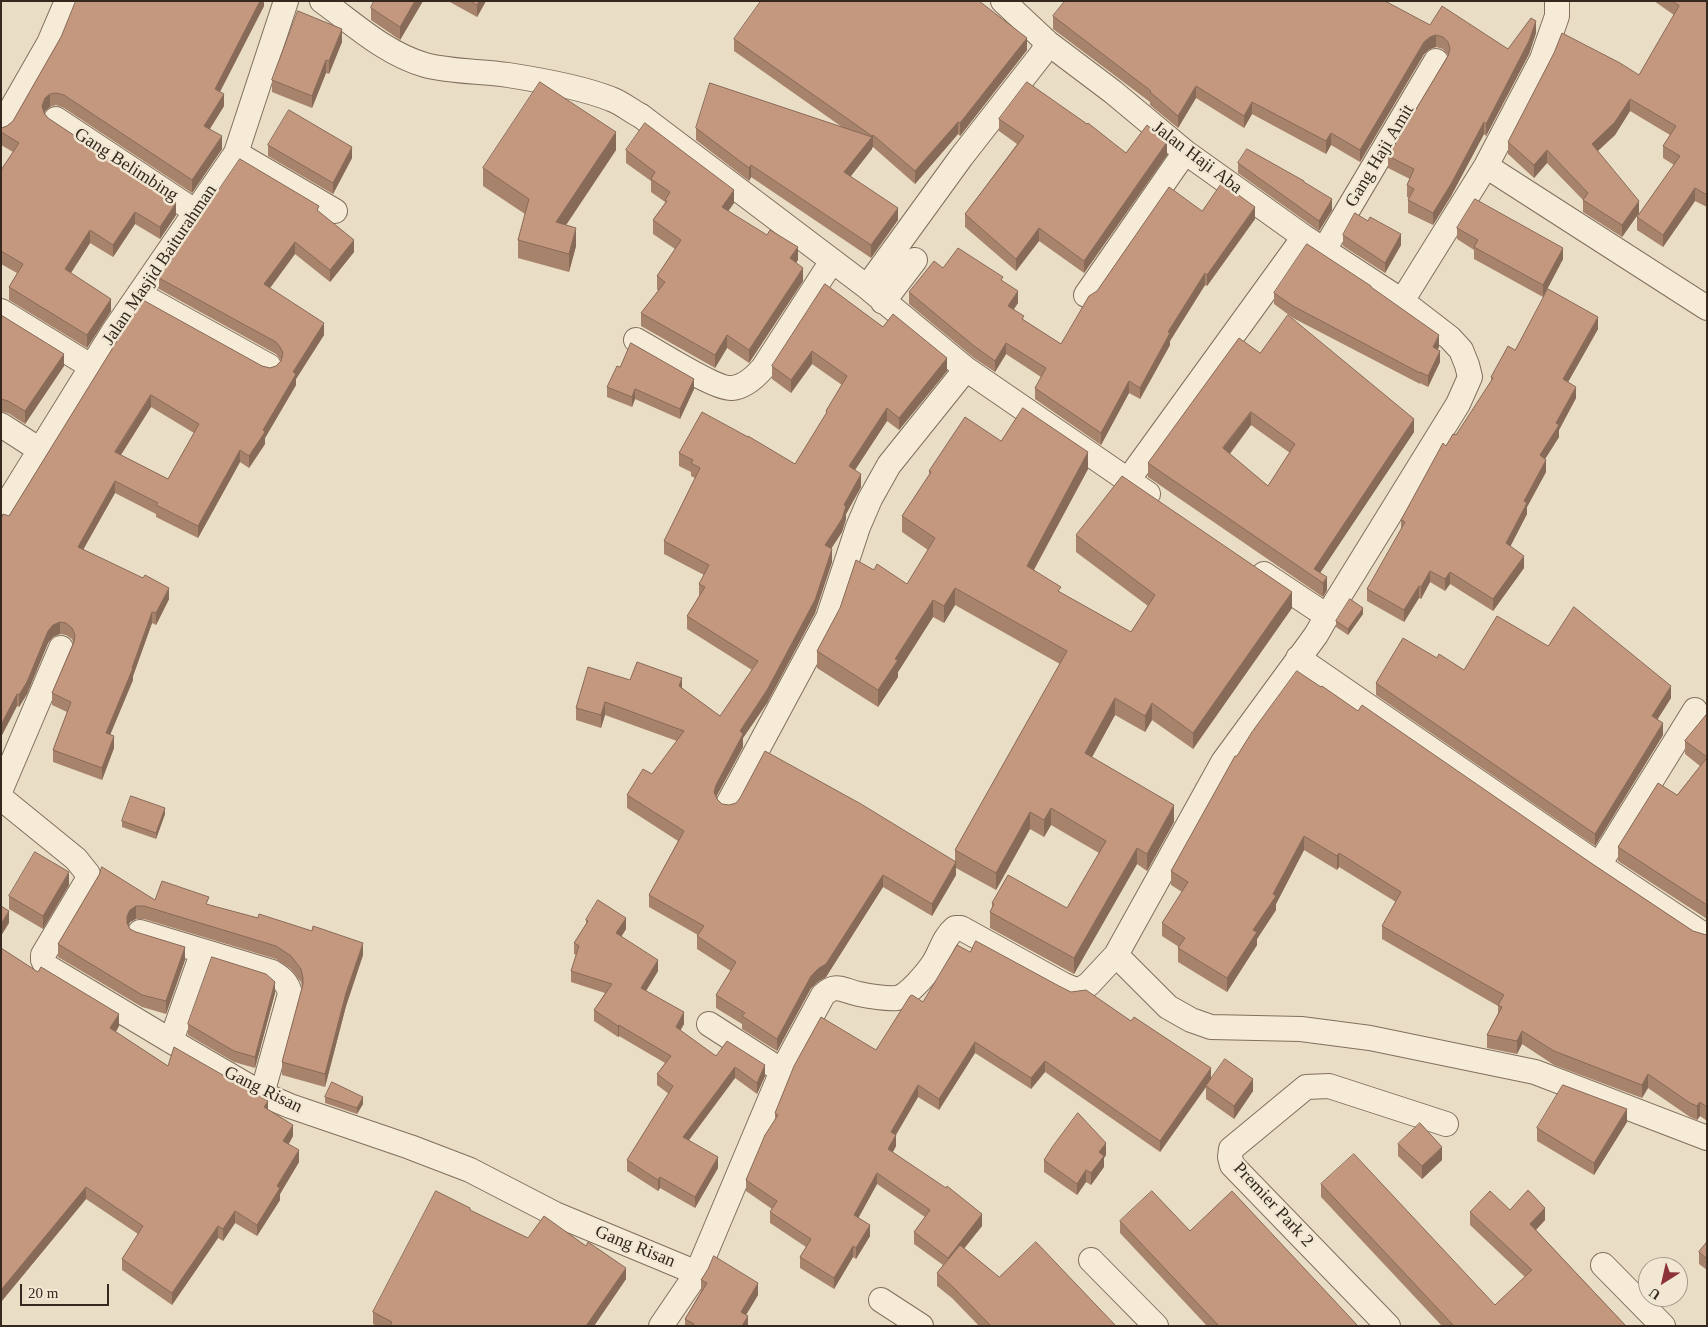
<!DOCTYPE html>
<style>
body{margin:0}
#map{position:relative;width:1708px;height:1327px;overflow:hidden;background:#e9ddc5;font-family:"Times New Roman",serif}
canvas{display:block}
.frame{position:absolute;inset:0;border:2px solid #34281f;pointer-events:none}
.north{position:absolute;left:1638px;top:1257px;width:50px;height:50px;box-sizing:border-box;background:#f1e7d3;border:1px solid #a59b8b;border-radius:50%;rotate:215deg;font-size:14px;font-weight:700;line-height:20px;text-align:center;color:#34281f}
.north::after{content:'';display:block;margin:auto;width:18px;height:22px;background:#8b3338;clip-path:polygon(50% 0,100% 100%,50% 72%,0 100%)}
.scale{position:absolute;left:20px;top:1284px;width:89px;height:22px;box-sizing:border-box;border:2px solid #34281f;border-top:0;padding-left:6px;font-size:15px;line-height:18px;white-space:nowrap;color:#34281f;-webkit-text-stroke:4px #f1e7d3;paint-order:stroke}
</style>
<div id="map">
<canvas width="1708" height="1327"></canvas>
<div class="frame"></div>
<div class="north">U</div>
<div class="scale">20 m</div>
</div>
<script>
const ctx = document.querySelector('canvas').getContext('2d');
ctx.lineJoin = 'round';
function strokePath(path, color, width, dash) { ctx.strokeStyle = color; ctx.lineWidth = width; ctx.lineCap = dash ? 'butt' : 'round'; ctx.setLineDash(dash || []); ctx.stroke(path); }
function fillPath(path, color) { ctx.fillStyle = color; ctx.fill(path, 'evenodd'); }
function write(font, color, halo, rows, align = 'center') {
  ctx.font = font + ' "Times New Roman",serif'; ctx.lineWidth = 5; ctx.setLineDash([]); ctx.textBaseline = 'middle'; ctx.strokeStyle = halo; ctx.fillStyle = color; for (const [text, x, y, turn = 0] of rows) {
    ctx.save(); ctx.translate(x, y); ctx.rotate((+turn || 0) * Math.PI / 180); ctx.textAlign = isNaN(turn) ? turn : align; if (halo) ctx.strokeText(text, 0, 0); ctx.fillText(text, 0, 0); ctx.restore();
  }
}
const minor = new Path2D(`
 M 322,1 C 354,24 386,54 425,65 C 452,72 480,71 508,75 C 540,80 581,87 611,99 C 622,103 631,111 641,116 L 867,287 L 966,369 L 1148,494
 M 1003,1 L 1048,43 L 1113,92 L 1185,152 L 1304,237 L 1402,301 L 1450,338 L 1461,350 L 1467,365 L 1470,377 L 1458,404 L 1327,616
 M 56,119 L 196,212
 M 1,127 L 49,43 L 67,1
 M 236,153 L 335,211
 M 1486,166 L 1707,308
 M 1324,250 L 1436,61
 M 867,287 L 962,156 L 1041,55 L 1048,43
 M 139,294 L 269,366
 M 1086,295 L 1185,152
 M 1402,301 L 1486,166 L 1542,59 L 1557,16 L 1557,1
 M 883,302 L 915,260
 M 1,311 L 92,367
 M 636,340 C 653,349 716,390 732,388 C 744,387 756,376 763,368 L 832,261
 M 1,425 L 40,450
 M 1128,480 L 1304,237
 M 1,513 L 113,332 L 236,153 L 286,1
 M 1298,658 L 1599,865 L 1701,933 L 1707,935
 M 1,789 L 61,648
 M 1,798 L 76,859 L 88,874 L 87,881 L 43,955 L 43,960 L 46,966 L 171,1041 L 262,1094 L 290,1106 L 410,1147 L 470,1170 L 555,1214 L 697,1273
 M 728,804 L 828,618 L 858,527 L 870,499 L 889,465 L 966,369
 M 1599,865 L 1695,710
 M 140,932 L 272,972 C 282,978 288,983 290,994 L 262,1094
 M 1116,955 L 1168,1007 L 1191,1020 L 1211,1027 L 1301,1029 L 1370,1038 L 1535,1072 L 1707,1138
 M 709,1024 L 782,1071
 M 171,1041 L 203,951
 M 1091,1260 L 1156,1326
 M 1603,1265 L 1663,1326
 M 881,1300 L 921,1326
 M 661,1326 L 697,1273 L 782,1071 L 823,995 C 836,982 844,991 859,994 C 868,996 887,999 897,998 C 907,997 927,973 933,964 C 941,952 943,938 955,928 L 961,928 L 1064,985 L 1076,990 L 1083,988 L 1089,984 L 1116,955 L 1223,762 L 1316,635 L 1327,616 L 1264,574
 M 1388,1326 L 1232,1165 L 1230,1157 L 1231,1149 L 1306,1087 L 1329,1086 L 1446,1124`);
const wall = new Path2D(`
 M 264,1 L 264,6 L 220,92 L 224,106 L 210,129 L 222,149 L 192,193 L 64,108 L 56,105 L 50,107 L 45,111 L 44,113 L 48,118 L 176,215 L 160,239 L 135,224 L 113,257 L 90,243 L 71,273 L 111,311 L 87,348 L 9,300 L 9,287 L 17,273 L 1,264 L 1,170 L 13,152 L 1,145 L 1,128 L 7,126 L 13,121 L 61,37 Z
 M 423,1 L 400,40 L 371,20 L 371,8 Z
 M 448,1 L 486,1 L 477,17 Z
 M 1654,1 L 1707,1 L 1707,207 L 1695,201 L 1663,247 L 1637,230 L 1637,217 L 1674,165 L 1663,158 L 1663,146 L 1670,135 L 1630,111 L 1615,135 L 1598,151 L 1639,213 L 1622,237 L 1583,212 L 1583,200 L 1547,163 L 1534,178 L 1508,154 L 1508,142 L 1639,75 L 1674,15 Z
 M 1053,16 L 1430,25 L 1508,49 L 1536,33 L 1529,54 L 1486,136 L 1484,134 L 1451,196 L 1433,225 L 1408,213 L 1408,200 L 1409,198 L 1407,197 L 1407,185 L 1410,179 L 1388,168 L 1388,156 L 1448,55 L 1443,49 L 1436,47 L 1430,49 L 1424,54 L 1360,162 L 1331,145 L 1326,154 L 1252,114 L 1244,128 L 1196,98 L 1178,128 L 1150,105 L 1150,102 L 1057,32 L 1053,29 Z
 M 734,39 L 1027,50 L 960,136 L 958,134 L 915,184 L 873,147 L 872,148 L 872,149 L 850,177 L 898,220 L 871,258 L 751,177 L 749,181 L 696,140 L 696,128 L 842,127 L 734,51 Z
 M 342,42 L 329,74 L 326,73 L 312,108 L 272,92 L 272,80 Z
 M 999,119 L 1126,153 L 1167,155 L 1084,273 L 1039,241 L 1016,271 L 965,227 L 965,214 L 1017,144 L 999,131 Z
 M 268,145 L 352,158 L 333,194 L 268,156 Z
 M 616,150 L 566,225 L 576,246 L 569,272 L 518,258 L 518,240 L 525,214 L 483,186 L 483,168 Z
 M 626,150 L 734,203 L 728,211 L 798,260 L 796,262 L 803,281 L 749,363 L 727,348 L 715,368 L 641,326 L 641,313 L 658,291 L 657,289 L 657,276 L 675,249 L 653,234 L 653,220 L 665,203 L 665,202 L 651,192 L 651,181 L 626,163 Z
 M 1238,163 L 1304,183 L 1332,210 L 1319,231 L 1238,173 Z
 M 1202,211 L 1255,219 L 1207,286 L 1205,285 L 1170,341 L 1170,345 L 1140,399 L 1129,393 L 1101,445 L 1035,399 L 1035,388 L 1041,377 L 1006,354 L 995,372 L 974,358 L 909,304 L 909,292 L 943,268 L 1003,281 L 1018,303 L 1014,309 L 1024,320 L 1061,344 L 1097,291 Z
 M 319,212 L 354,252 L 330,282 L 295,254 L 270,288 L 324,335 L 296,379 L 296,385 L 265,438 L 265,444 L 249,468 L 240,462 L 198,538 L 156,517 L 156,514 L 115,493 L 83,549 L 169,599 L 156,625 L 152,623 L 133,676 L 133,680 L 110,734 L 114,748 L 102,780 L 53,762 L 53,750 L 67,712 L 52,705 L 52,693 L 73,643 L 72,639 L 66,635 L 60,634 L 53,637 L 48,643 L 27,694 L 19,707 L 17,706 L 1,737 L 1,519 L 9,516 L 125,328 L 262,366 L 270,368 L 276,366 L 281,360 L 280,359 L 276,354 L 159,289 L 159,278 ZM 151,407 L 194,433 L 168,479 L 121,455 Z
 M 1457,228 L 1563,259 L 1543,297 L 1474,259 L 1474,250 L 1457,239 Z
 M 1343,235 L 1401,245 L 1385,273 L 1343,246 Z
 M 825,284 L 883,327 L 947,371 L 899,430 L 887,421 L 855,470 L 861,487 L 846,514 L 846,519 L 842,532 L 831,549 L 832,562 L 815,613 L 767,703 L 743,738 L 743,747 L 716,797 L 717,799 L 722,804 L 955,861 L 955,850 L 1060,664 L 955,605 L 944,623 L 933,617 L 898,672 L 898,677 L 878,707 L 817,668 L 817,651 L 874,570 L 907,584 L 928,550 L 902,532 L 902,516 L 929,475 L 929,471 L 1001,441 L 1088,469 L 1034,570 L 1061,593 L 1131,632 L 1148,606 L 1076,552 L 1076,535 L 1292,608 L 1193,749 L 1152,720 L 1145,732 L 1115,715 L 1092,757 L 1174,822 L 1147,871 L 1137,864 L 1074,974 L 990,928 L 990,912 L 992,907 L 992,903 L 1067,908 L 1099,853 L 1051,825 L 1044,837 L 1030,829 L 996,890 L 956,868 L 956,875 L 932,916 L 883,887 L 826,977 L 819,981 L 811,988 L 777,1051 L 742,1029 L 742,1024 L 716,1008 L 716,995 L 731,971 L 697,949 L 697,936 L 698,935 L 649,907 L 649,895 L 678,841 L 627,808 L 627,795 L 652,774 L 677,741 L 605,715 L 601,728 L 576,720 L 576,708 L 630,680 L 682,688 L 720,716 L 752,670 L 687,629 L 687,616 L 699,596 L 699,584 L 704,575 L 664,554 L 664,541 L 695,478 L 691,476 L 691,472 L 679,466 L 679,453 L 795,464 L 826,414 L 826,411 L 842,385 L 812,364 L 791,393 L 772,379 L 772,366 Z
 M 1371,288 L 1439,347 L 1438,349 L 1440,362 L 1428,387 L 1420,383 L 1420,384 L 1293,318 L 1274,304 L 1274,293 Z
 M 1,315 L 64,366 L 25,424 L 8,413 L 1,412 Z
 M 1598,329 L 1568,382 L 1576,398 L 1559,430 L 1559,437 L 1545,459 L 1546,472 L 1527,507 L 1527,514 L 1510,546 L 1524,568 L 1493,611 L 1450,584 L 1445,591 L 1430,582 L 1421,599 L 1419,598 L 1404,622 L 1367,601 L 1367,589 L 1401,530 L 1401,520 L 1446,446 L 1456,435 L 1491,383 L 1491,377 L 1515,350 Z
 M 1260,353 L 1414,432 L 1320,573 L 1327,590 L 1323,597 L 1148,477 L 1148,463 ZM 1251,425 L 1290,453 L 1268,486 L 1230,454 Z
 M 607,387 L 694,389 L 680,419 L 635,399 L 632,407 L 607,397 Z
 M 1363,614 L 1348,635 L 1336,627 L 1336,621 Z
 M 1548,646 L 1671,698 L 1657,720 L 1663,735 L 1595,846 L 1376,695 L 1376,683 L 1437,658 L 1464,670 Z
 M 1358,711 L 1591,863 L 1693,931 L 1703,934 L 1707,935 L 1707,1121 L 1700,1116 L 1697,1120 L 1690,1117 L 1648,1088 L 1642,1098 L 1554,1065 L 1522,1044 L 1517,1054 L 1487,1048 L 1487,1035 L 1498,1013 L 1498,1006 L 1382,939 L 1382,926 L 1396,902 L 1339,867 L 1337,870 L 1304,850 L 1276,904 L 1276,910 L 1257,939 L 1257,945 L 1227,992 L 1178,962 L 1178,948 L 1179,947 L 1162,936 L 1162,923 L 1182,892 L 1171,885 L 1171,871 L 1237,756 Z
 M 1707,714 L 1707,919 L 1618,861 L 1618,847 L 1677,795 L 1700,766 L 1685,754 L 1685,741 Z
 M 165,814 L 156,839 L 122,827 L 122,821 Z
 M 99,875 L 155,900 L 209,905 L 363,955 L 346,1006 L 325,1087 L 282,1075 L 282,1062 L 302,988 L 301,982 L 291,969 L 276,959 L 144,919 L 136,919 L 130,922 L 128,926 L 130,929 L 185,960 L 166,1014 L 142,1007 L 58,957 L 58,944 Z
 M 69,885 L 43,929 L 9,909 L 9,896 Z
 M 586,920 L 626,929 L 621,937 L 658,971 L 646,991 L 684,1024 L 680,1031 L 716,1056 L 765,1076 L 757,1094 L 735,1078 L 689,1140 L 718,1168 L 695,1208 L 660,1188 L 658,1191 L 627,1171 L 627,1160 L 669,1094 L 657,1085 L 657,1074 L 665,1063 L 619,1036 L 618,1037 L 594,1021 L 594,1010 L 605,993 L 571,982 L 571,971 L 576,955 L 574,954 L 574,943 L 586,924 Z
 M 1,948 L 119,1026 L 116,1032 L 168,1066 L 268,1110 L 293,1136 L 289,1144 L 299,1162 L 280,1194 L 280,1200 L 257,1236 L 235,1223 L 223,1241 L 218,1238 L 172,1305 L 122,1270 L 122,1259 L 138,1234 L 86,1199 L 1,1302 Z
 M 970,952 L 1211,1079 L 1253,1091 L 1234,1119 L 1206,1099 L 1206,1087 L 1160,1152 L 1045,1072 L 1031,1089 L 975,1053 L 939,1110 L 918,1097 L 896,1135 L 896,1146 L 893,1152 L 982,1226 L 964,1248 L 999,1277 L 1116,1326 L 979,1326 L 952,1298 L 937,1286 L 937,1273 L 943,1265 L 914,1244 L 914,1232 L 925,1217 L 877,1184 L 858,1218 L 870,1236 L 856,1259 L 853,1257 L 834,1289 L 800,1268 L 800,1257 L 806,1247 L 770,1223 L 770,1212 L 772,1209 L 746,1191 L 746,1180 L 775,1121 L 775,1113 L 876,1050 L 923,1002 Z
 M 275,993 L 255,1068 L 234,1062 L 188,1035 L 188,1024 Z
 M 325,1097 L 363,1104 L 357,1114 L 325,1103 Z
 M 1627,1122 L 1594,1175 L 1537,1141 L 1537,1128 Z
 M 1398,1144 L 1442,1160 L 1422,1179 L 1398,1156 Z
 M 1106,1155 L 1104,1158 L 1104,1167 L 1091,1185 L 1086,1182 L 1077,1195 L 1044,1172 L 1044,1160 Z
 M 1321,1184 L 1495,1305 L 1525,1277 L 1470,1225 L 1470,1212 L 1510,1210 L 1545,1220 L 1536,1230 L 1626,1326 L 1442,1326 L 1321,1197 Z
 M 470,1211 L 528,1238 L 626,1279 L 594,1326 L 377,1326 L 373,1324 L 373,1312 Z
 M 1120,1221 L 1190,1231 L 1358,1326 L 1207,1326 L 1120,1233 Z
 M 1707,1242 L 1707,1270 L 1699,1264 L 1699,1252 Z
 M 701,1280 L 758,1295 L 746,1315 L 748,1326 L 685,1326 L 685,1319 L 701,1291 Z`);
const shadedWall = new Path2D(`
 M 260,1 L 264,1 L 264,6 L 215,101 L 215,89 Z
 M 415,1 L 423,1 L 400,40 L 400,27 Z
 M 479,1 L 486,1 L 477,17 L 477,5 Z
 M 1536,21 L 1536,33 L 1529,54 L 1486,136 L 1486,124 Z
 M 342,29 L 342,42 L 329,74 L 329,61 Z
 M 1436,35 L 1436,47 L 1430,49 L 1424,54 L 1360,162 L 1360,150 L 1424,42 L 1430,37 Z
 M 1027,38 L 1027,50 L 960,136 L 960,123 Z
 M 326,60 L 326,73 L 312,108 L 312,96 Z
 M 1196,86 L 1196,98 L 1178,128 L 1178,116 Z
 M 50,94 L 50,107 L 45,111 L 42,119 L 42,106 L 45,98 Z
 M 224,94 L 224,106 L 204,138 L 204,126 Z
 M 1630,99 L 1630,111 L 1615,135 L 1592,156 L 1592,144 Z
 M 1252,102 L 1252,114 L 1244,128 L 1244,116 Z
 M 958,122 L 958,134 L 915,184 L 915,171 Z
 M 1484,122 L 1484,134 L 1451,196 L 1433,225 L 1433,213 Z
 M 616,132 L 616,150 L 556,240 L 556,222 Z
 M 1331,133 L 1331,145 L 1326,154 L 1326,141 Z
 M 873,135 L 873,147 L 872,148 L 872,136 Z
 M 222,136 L 222,149 L 192,193 L 192,180 Z
 M 872,137 L 872,149 L 844,185 L 844,172 Z
 M 1167,142 L 1167,155 L 1084,273 L 1084,261 Z
 M 352,147 L 352,158 L 333,194 L 333,183 Z
 M 1547,150 L 1547,163 L 1534,178 L 1534,165 Z
 M 751,165 L 751,177 L 749,181 L 749,168 Z
 M 1695,188 L 1695,201 L 1663,247 L 1663,235 Z
 M 734,190 L 734,203 L 722,220 L 722,207 Z
 M 1332,199 L 1332,210 L 1319,231 L 1319,221 Z
 M 1639,201 L 1639,213 L 1622,237 L 1622,225 Z
 M 176,203 L 176,215 L 160,239 L 160,227 Z
 M 1255,207 L 1255,219 L 1207,286 L 1207,275 Z
 M 898,208 L 898,220 L 871,258 L 871,245 Z
 M 135,212 L 135,224 L 113,257 L 113,245 Z
 M 576,228 L 576,246 L 569,272 L 569,254 Z
 M 1039,228 L 1039,241 L 1016,271 L 1016,259 Z
 M 90,230 L 90,243 L 65,282 L 65,269 Z
 M 1401,234 L 1401,245 L 1385,273 L 1385,263 Z
 M 354,240 L 354,252 L 330,282 L 330,270 Z
 M 295,242 L 295,254 L 264,296 L 264,284 Z
 M 798,247 L 798,260 L 790,272 L 790,258 Z
 M 1563,248 L 1563,259 L 1543,297 L 1543,285 Z
 M 803,268 L 803,281 L 749,363 L 749,350 Z
 M 1205,273 L 1205,285 L 1170,341 L 1170,345 L 1140,399 L 1140,388 L 1168,332 Z
 M 1018,291 L 1018,303 L 1008,317 L 1008,306 Z
 M 111,299 L 111,311 L 87,348 L 87,335 Z
 M 1598,317 L 1598,329 L 1563,391 L 1563,379 Z
 M 324,323 L 324,335 L 296,379 L 296,385 L 265,438 L 265,444 L 249,468 L 249,456 L 293,372 Z
 M 727,335 L 727,348 L 715,368 L 715,355 Z
 M 1439,335 L 1439,347 L 1433,358 L 1433,347 Z
 M 1006,343 L 1006,354 L 995,372 L 995,361 Z
 M 812,351 L 812,364 L 791,393 L 791,380 Z
 M 1440,351 L 1440,362 L 1428,387 L 1428,376 Z
 M 64,354 L 64,366 L 25,424 L 25,411 Z
 M 947,358 L 947,371 L 899,430 L 899,418 Z
 M 694,379 L 694,389 L 680,419 L 680,409 Z
 M 1129,381 L 1129,393 L 1101,445 L 1101,433 Z
 M 1576,387 L 1576,398 L 1559,430 L 1559,437 L 1540,467 L 1540,455 L 1556,423 Z
 M 635,389 L 635,399 L 632,407 L 632,397 Z
 M 151,395 L 151,407 L 115,464 L 115,452 Z
 M 887,408 L 887,421 L 849,479 L 849,466 Z
 M 1251,412 L 1251,425 L 1223,462 L 1223,448 Z
 M 1414,419 L 1414,432 L 1316,579 L 1314,569 Z
 M 240,450 L 240,462 L 198,538 L 198,526 Z
 M 1088,452 L 1088,469 L 1027,582 L 1027,566 Z
 M 1546,460 L 1546,472 L 1527,507 L 1527,514 L 1506,555 L 1506,543 L 1524,501 Z
 M 861,474 L 861,487 L 846,514 L 846,519 L 842,532 L 825,558 L 825,545 L 844,505 Z
 M 115,481 L 115,493 L 78,559 L 78,547 Z
 M 832,549 L 832,562 L 815,613 L 767,703 L 743,738 L 743,747 L 716,797 L 714,792 L 716,785 L 740,731 Z
 M 1524,556 L 1524,568 L 1493,611 L 1493,599 Z
 M 1430,571 L 1430,582 L 1421,599 L 1421,587 Z
 M 1450,572 L 1450,584 L 1445,591 L 1445,579 Z
 M 1327,577 L 1327,590 L 1323,597 L 1323,583 Z
 M 1419,586 L 1419,598 L 1404,622 L 1404,610 Z
 M 169,588 L 169,599 L 156,625 L 156,613 Z
 M 955,588 L 955,605 L 944,623 L 944,606 Z
 M 1292,592 L 1292,608 L 1193,749 L 1193,733 Z
 M 933,600 L 933,617 L 898,672 L 898,677 L 878,707 L 878,690 L 895,659 Z
 M 1363,608 L 1363,614 L 1348,635 L 1348,629 Z
 M 152,612 L 152,623 L 133,676 L 133,680 L 106,745 L 106,733 L 132,668 Z
 M 60,622 L 60,634 L 53,637 L 48,643 L 27,694 L 19,707 L 19,695 L 48,631 L 53,625 Z
 M 682,678 L 682,691 L 679,686 Z
 M 1671,686 L 1671,698 L 1652,728 L 1652,716 Z
 M 17,694 L 17,706 L 1,737 L 1,725 Z
 M 1115,698 L 1115,715 L 1085,770 L 1085,753 Z
 M 605,702 L 605,715 L 601,728 L 601,715 Z
 M 1152,703 L 1152,720 L 1145,732 L 1145,716 Z
 M 1663,723 L 1663,735 L 1595,846 L 1595,834 Z
 M 114,736 L 114,748 L 102,780 L 102,768 Z
 M 1174,805 L 1174,822 L 1147,871 L 1147,854 Z
 M 165,808 L 165,814 L 156,839 L 156,833 Z
 M 1051,808 L 1051,825 L 1044,837 L 1044,820 Z
 M 1030,812 L 1030,829 L 996,890 L 996,873 Z
 M 1304,836 L 1304,850 L 1276,904 L 1276,910 L 1257,939 L 1257,945 L 1227,992 L 1227,978 L 1273,894 Z
 M 1137,848 L 1137,864 L 1074,974 L 1074,958 Z
 M 1339,853 L 1339,867 L 1337,870 L 1337,856 Z
 M 956,862 L 956,875 L 932,916 L 932,904 Z
 M 69,872 L 69,885 L 43,929 L 43,916 Z
 M 883,875 L 883,887 L 826,977 L 819,981 L 811,988 L 777,1051 L 777,1039 L 811,976 Z
 M 136,906 L 136,919 L 130,922 L 127,928 L 127,916 L 130,910 Z
 M 9,911 L 9,923 L 1,936 L 1,924 Z
 M 626,918 L 626,929 L 616,945 L 616,933 Z
 M 363,943 L 363,955 L 346,1006 L 325,1087 L 325,1074 L 346,993 Z
 M 185,947 L 185,960 L 166,1014 L 166,1001 Z
 M 658,960 L 658,971 L 641,999 L 641,988 Z
 M 275,982 L 275,993 L 255,1068 L 255,1057 Z
 M 684,1012 L 684,1024 L 676,1038 L 676,1027 Z
 M 119,1014 L 119,1026 L 110,1040 L 110,1028 Z
 M 619,1025 L 619,1036 L 618,1037 L 618,1026 Z
 M 1522,1031 L 1522,1044 L 1517,1054 L 1517,1041 Z
 M 975,1042 L 975,1053 L 939,1110 L 939,1099 Z
 M 1045,1061 L 1045,1072 L 1031,1089 L 1031,1078 Z
 M 765,1065 L 765,1076 L 757,1094 L 757,1083 Z
 M 735,1067 L 735,1078 L 683,1148 L 683,1137 Z
 M 1211,1068 L 1211,1080 L 1160,1152 L 1160,1141 Z
 M 1648,1074 L 1648,1088 L 1642,1098 L 1642,1085 Z
 M 1253,1079 L 1253,1091 L 1234,1119 L 1234,1106 Z
 M 918,1085 L 918,1097 L 891,1143 L 891,1132 Z
 M 363,1097 L 363,1104 L 357,1114 L 357,1108 Z
 M 268,1101 L 268,1113 L 264,1107 Z
 M 1700,1102 L 1700,1116 L 1697,1120 L 1697,1106 Z
 M 1627,1109 L 1627,1122 L 1594,1175 L 1594,1163 Z
 M 293,1125 L 293,1136 L 283,1153 L 283,1141 Z
 M 896,1135 L 896,1146 L 888,1160 L 888,1149 Z
 M 1106,1143 L 1106,1155 L 1104,1158 L 1104,1167 L 1091,1185 L 1091,1173 L 1099,1152 Z
 M 1442,1147 L 1442,1160 L 1422,1179 L 1422,1166 Z
 M 299,1150 L 299,1162 L 280,1194 L 280,1200 L 257,1236 L 257,1225 L 277,1186 Z
 M 718,1157 L 718,1168 L 695,1208 L 695,1197 Z
 M 1086,1170 L 1086,1182 L 1077,1195 L 1077,1184 Z
 M 877,1173 L 877,1184 L 854,1226 L 854,1215 Z
 M 660,1177 L 660,1188 L 658,1191 L 658,1180 Z
 M 86,1187 L 86,1199 L 1,1302 L 1,1290 Z
 M 1545,1208 L 1545,1220 L 1530,1236 L 1530,1224 Z
 M 235,1211 L 235,1223 L 223,1241 L 223,1229 Z
 M 982,1214 L 982,1226 L 948,1269 L 948,1258 Z
 M 870,1225 L 870,1236 L 856,1259 L 856,1248 Z
 M 218,1226 L 218,1238 L 172,1305 L 172,1293 Z
 M 853,1246 L 853,1257 L 834,1289 L 834,1278 Z
 M 626,1268 L 626,1279 L 594,1326 L 586,1326 Z
 M 758,1283 L 758,1295 L 741,1323 L 741,1312 Z
 M 748,1316 L 748,1326 L 742,1326 Z`);
const building = new Path2D(`
 M 76,1 L 260,1 L 215,89 L 224,94 L 204,126 L 222,136 L 192,180 L 64,95 L 56,93 L 50,94 L 45,98 L 42,106 L 44,113 L 48,118 L 176,203 L 160,227 L 135,212 L 113,245 L 90,230 L 65,269 L 111,299 L 87,335 L 9,287 L 23,264 L 1,251 L 1,170 L 19,143 L 1,132 L 1,128 L 7,126 L 13,121 L 61,37 Z
 M 374,1 L 415,1 L 400,27 L 371,8 Z
 M 471,1 L 479,1 L 477,5 Z
 M 761,1 L 979,1 L 1027,38 L 960,123 L 958,122 L 915,171 L 873,135 L 872,136 L 734,39 Z
 M 1065,1 L 1385,1 L 1430,25 L 1442,6 L 1508,49 L 1531,18 L 1536,21 L 1529,41 L 1486,124 L 1484,122 L 1451,184 L 1433,213 L 1408,200 L 1414,189 L 1407,185 L 1414,169 L 1388,156 L 1448,56 L 1450,49 L 1448,42 L 1443,37 L 1436,35 L 1430,37 L 1424,42 L 1360,150 L 1331,133 L 1326,141 L 1252,102 L 1244,116 L 1196,86 L 1178,116 L 1150,92 L 1151,91 L 1053,16 Z
 M 1672,1 L 1707,1 L 1707,195 L 1695,188 L 1663,235 L 1637,217 L 1680,156 L 1663,146 L 1676,126 L 1630,99 L 1615,122 L 1592,144 L 1639,201 L 1622,225 L 1583,200 L 1588,193 L 1547,150 L 1534,165 L 1508,142 L 1554,53 L 1562,33 L 1620,63 L 1639,75 L 1679,6 Z
 M 298,11 L 342,29 L 329,61 L 326,60 L 312,96 L 272,80 Z
 M 540,82 L 616,132 L 556,222 L 576,228 L 569,254 L 518,240 L 529,199 L 483,168 Z
 M 1027,82 L 1087,124 L 1088,123 L 1126,153 L 1147,125 L 1167,142 L 1084,261 L 1039,228 L 1016,259 L 965,214 L 1024,136 L 999,119 Z
 M 710,83 L 872,137 L 844,172 L 898,208 L 871,245 L 751,165 L 749,168 L 696,128 Z
 M 289,110 L 352,147 L 333,183 L 268,145 Z
 M 645,123 L 734,190 L 722,207 L 767,235 L 770,230 L 798,247 L 790,258 L 803,268 L 749,350 L 727,335 L 715,355 L 641,313 L 665,282 L 657,276 L 681,240 L 653,220 L 667,201 L 665,200 L 670,192 L 651,179 L 655,172 L 626,150 Z
 M 1247,149 L 1304,181 L 1304,182 L 1332,199 L 1319,221 L 1238,163 Z
 M 240,159 L 319,206 L 317,210 L 354,240 L 330,270 L 295,242 L 264,284 L 324,323 L 293,372 L 296,374 L 263,430 L 265,432 L 249,456 L 240,450 L 198,526 L 156,505 L 158,503 L 115,481 L 78,547 L 143,578 L 145,575 L 169,588 L 156,613 L 152,612 L 132,668 L 133,668 L 106,733 L 114,736 L 102,768 L 53,750 L 71,702 L 52,693 L 74,642 L 75,635 L 72,628 L 66,623 L 60,622 L 53,625 L 48,631 L 27,682 L 19,695 L 17,694 L 1,725 L 1,519 L 3,514 L 9,516 L 125,328 L 143,300 L 262,366 L 270,368 L 276,366 L 281,361 L 283,353 L 280,347 L 276,342 L 159,278 ZM 151,395 L 199,424 L 168,479 L 115,452 Z
 M 1222,183 L 1255,207 L 1207,275 L 1205,273 L 1168,332 L 1170,333 L 1140,388 L 1129,381 L 1101,433 L 1035,388 L 1046,368 L 1006,343 L 995,361 L 974,346 L 909,292 L 934,261 L 943,268 L 958,248 L 1003,277 L 1001,280 L 1018,291 L 1008,306 L 1024,316 L 1022,319 L 1061,344 L 1089,296 L 1097,291 L 1169,187 L 1202,211 Z
 M 1475,199 L 1563,248 L 1543,285 L 1474,247 L 1478,240 L 1457,228 Z
 M 1355,213 L 1368,221 L 1370,217 L 1401,234 L 1385,263 L 1343,235 Z
 M 1307,244 L 1371,286 L 1371,287 L 1439,335 L 1433,347 L 1440,351 L 1428,376 L 1420,372 L 1420,373 L 1293,306 L 1274,293 Z
 M 825,284 L 883,327 L 893,314 L 947,358 L 899,418 L 887,408 L 849,466 L 861,474 L 844,505 L 846,506 L 842,519 L 825,545 L 832,549 L 815,600 L 767,690 L 740,731 L 743,734 L 716,785 L 714,792 L 717,799 L 722,804 L 729,805 L 736,803 L 740,798 L 765,751 L 861,804 L 956,862 L 932,904 L 883,875 L 826,964 L 819,968 L 811,976 L 777,1039 L 742,1016 L 745,1013 L 716,995 L 736,962 L 697,936 L 704,926 L 649,895 L 684,831 L 627,795 L 643,769 L 652,774 L 684,731 L 605,702 L 601,715 L 576,708 L 588,667 L 630,680 L 637,662 L 682,678 L 679,686 L 720,716 L 758,661 L 687,616 L 705,587 L 699,584 L 709,565 L 664,541 L 700,468 L 691,463 L 693,460 L 679,453 L 702,412 L 748,437 L 748,436 L 795,464 L 827,412 L 826,411 L 847,376 L 812,351 L 791,380 L 772,366 Z
 M 1548,289 L 1598,317 L 1563,379 L 1576,387 L 1556,423 L 1559,425 L 1540,455 L 1546,460 L 1524,501 L 1527,503 L 1506,543 L 1524,556 L 1493,599 L 1450,572 L 1445,579 L 1430,571 L 1421,587 L 1419,586 L 1404,610 L 1367,589 L 1405,522 L 1401,520 L 1443,443 L 1446,446 L 1453,434 L 1456,435 L 1493,378 L 1491,377 L 1508,346 L 1515,350 Z
 M 1,315 L 64,354 L 25,411 L 8,401 L 1,399 Z
 M 1288,315 L 1414,419 L 1314,569 L 1327,577 L 1323,583 L 1148,463 L 1239,338 L 1260,353 ZM 1251,412 L 1295,444 L 1268,486 L 1223,448 Z
 M 631,343 L 694,379 L 680,409 L 635,389 L 632,397 L 607,387 L 617,366 L 620,367 Z
 M 1023,408 L 1088,452 L 1027,566 L 1061,587 L 1058,591 L 1131,632 L 1155,595 L 1076,535 L 1122,476 L 1292,592 L 1193,733 L 1152,703 L 1145,716 L 1115,698 L 1085,753 L 1174,805 L 1147,854 L 1137,848 L 1074,958 L 990,912 L 994,904 L 992,903 L 1008,875 L 1067,908 L 1106,841 L 1051,808 L 1044,820 L 1030,812 L 996,873 L 955,850 L 1067,651 L 955,588 L 944,606 L 933,600 L 895,659 L 898,660 L 878,690 L 817,651 L 840,608 L 856,560 L 874,570 L 877,564 L 907,584 L 935,538 L 902,516 L 931,472 L 929,471 L 965,417 L 1001,441 Z
 M 1350,599 L 1363,608 L 1348,629 L 1336,621 Z
 M 1574,607 L 1671,686 L 1652,716 L 1663,723 L 1595,834 L 1376,683 L 1403,638 L 1437,658 L 1439,654 L 1464,670 L 1497,616 L 1548,646 Z
 M 1297,671 L 1321,687 L 1322,686 L 1358,711 L 1362,705 L 1591,863 L 1693,931 L 1703,934 L 1707,935 L 1707,1107 L 1700,1102 L 1697,1106 L 1690,1103 L 1648,1074 L 1642,1085 L 1554,1051 L 1522,1031 L 1517,1041 L 1487,1035 L 1502,1007 L 1498,1005 L 1504,995 L 1382,926 L 1401,892 L 1339,853 L 1337,856 L 1304,836 L 1273,894 L 1276,896 L 1253,930 L 1257,932 L 1227,978 L 1178,948 L 1185,938 L 1162,923 L 1188,882 L 1171,871 L 1235,756 L 1237,756 L 1252,732 Z
 M 1707,714 L 1707,757 L 1685,741 Z
 M 1707,758 L 1707,905 L 1618,847 L 1658,783 L 1677,795 Z
 M 131,796 L 165,808 L 156,833 L 122,821 Z
 M 35,852 L 69,872 L 43,916 L 9,896 Z
 M 102,867 L 155,900 L 162,881 L 209,897 L 206,904 L 258,918 L 259,914 L 312,931 L 313,926 L 363,943 L 346,993 L 325,1074 L 282,1062 L 303,984 L 303,978 L 301,969 L 291,956 L 276,946 L 144,906 L 136,906 L 130,910 L 127,916 L 127,923 L 130,929 L 136,932 L 185,947 L 166,1001 L 142,995 L 58,944 L 99,875 Z
 M 598,900 L 626,918 L 616,933 L 658,960 L 641,988 L 684,1012 L 676,1027 L 716,1056 L 727,1041 L 765,1065 L 757,1083 L 735,1067 L 683,1137 L 718,1157 L 695,1197 L 660,1177 L 658,1180 L 627,1160 L 673,1086 L 657,1074 L 671,1056 L 619,1025 L 618,1026 L 594,1010 L 612,984 L 571,971 L 579,946 L 574,943 L 588,921 L 586,920 Z
 M 1,906 L 9,911 L 1,924 Z
 M 976,941 L 1059,986 L 1071,992 L 1086,990 L 1131,1021 L 1134,1017 L 1211,1068 L 1160,1141 L 1045,1061 L 1031,1078 L 975,1042 L 939,1099 L 918,1085 L 891,1132 L 896,1135 L 888,1149 L 946,1188 L 947,1186 L 982,1214 L 948,1258 L 914,1232 L 930,1210 L 877,1173 L 854,1215 L 870,1225 L 856,1248 L 853,1246 L 834,1278 L 800,1257 L 811,1239 L 770,1212 L 777,1201 L 746,1180 L 765,1135 L 778,1115 L 775,1113 L 794,1066 L 821,1017 L 876,1050 L 910,996 L 912,995 L 923,1002 L 957,945 L 970,952 Z
 M 1,948 L 38,972 L 41,967 L 119,1014 L 110,1028 L 168,1066 L 174,1047 L 268,1101 L 264,1107 L 293,1125 L 283,1141 L 299,1150 L 277,1186 L 280,1188 L 257,1225 L 235,1211 L 223,1229 L 218,1226 L 172,1293 L 122,1259 L 143,1226 L 86,1187 L 1,1290 Z
 M 212,957 L 266,974 L 275,982 L 255,1057 L 234,1051 L 188,1024 Z
 M 1225,1059 L 1253,1079 L 1234,1106 L 1206,1086 Z
 M 332,1082 L 363,1097 L 357,1108 L 325,1097 Z
 M 1563,1085 L 1627,1109 L 1594,1163 L 1537,1128 Z
 M 1078,1113 L 1106,1143 L 1099,1152 L 1104,1156 L 1091,1173 L 1086,1170 L 1077,1184 L 1044,1160 L 1053,1146 Z
 M 1420,1123 L 1442,1147 L 1422,1166 L 1398,1144 Z
 M 1354,1154 L 1495,1305 L 1532,1270 L 1470,1212 L 1490,1191 L 1510,1210 L 1528,1190 L 1545,1208 L 1530,1224 L 1626,1326 L 1454,1326 L 1321,1184 Z
 M 436,1191 L 470,1208 L 470,1210 L 528,1238 L 544,1216 L 586,1246 L 588,1242 L 626,1268 L 586,1326 L 390,1326 L 392,1322 L 373,1312 Z
 M 1152,1191 L 1190,1231 L 1232,1191 L 1358,1326 L 1219,1326 L 1120,1221 Z
 M 1036,1242 L 1116,1326 L 991,1326 L 952,1286 L 937,1273 L 960,1245 L 999,1277 Z
 M 1707,1242 L 1707,1259 L 1699,1252 Z
 M 714,1256 L 758,1283 L 741,1312 L 748,1316 L 742,1326 L 693,1326 L 694,1324 L 685,1319 L 707,1283 L 701,1280 L 708,1269 Z`);
const streetNames = [
 ["Gang Haji Amit",1380,156,-59],
 ["Jalan Haji Aba",1197,158,37],
 ["Gang Belimbing",126,165,33],
 ["Jalan Masjid Baiturahman",160,265,-56],
 ["Gang Risan",263,1090,26],
 ["Premier Park 2",1273,1205,47],
 ["Gang Risan",635,1247,22]
];
strokePath(minor, '#826f5d', 26);
strokePath(minor, '#f5ebd7', 24);
fillPath(wall, '#a8836c');
fillPath(shadedWall, '#886a58');
fillPath(building, '#c3987e');
strokePath(building, '#886a58', 1);
write('18px', '#34281f', '#f1e7d3', streetNames);
</script>
